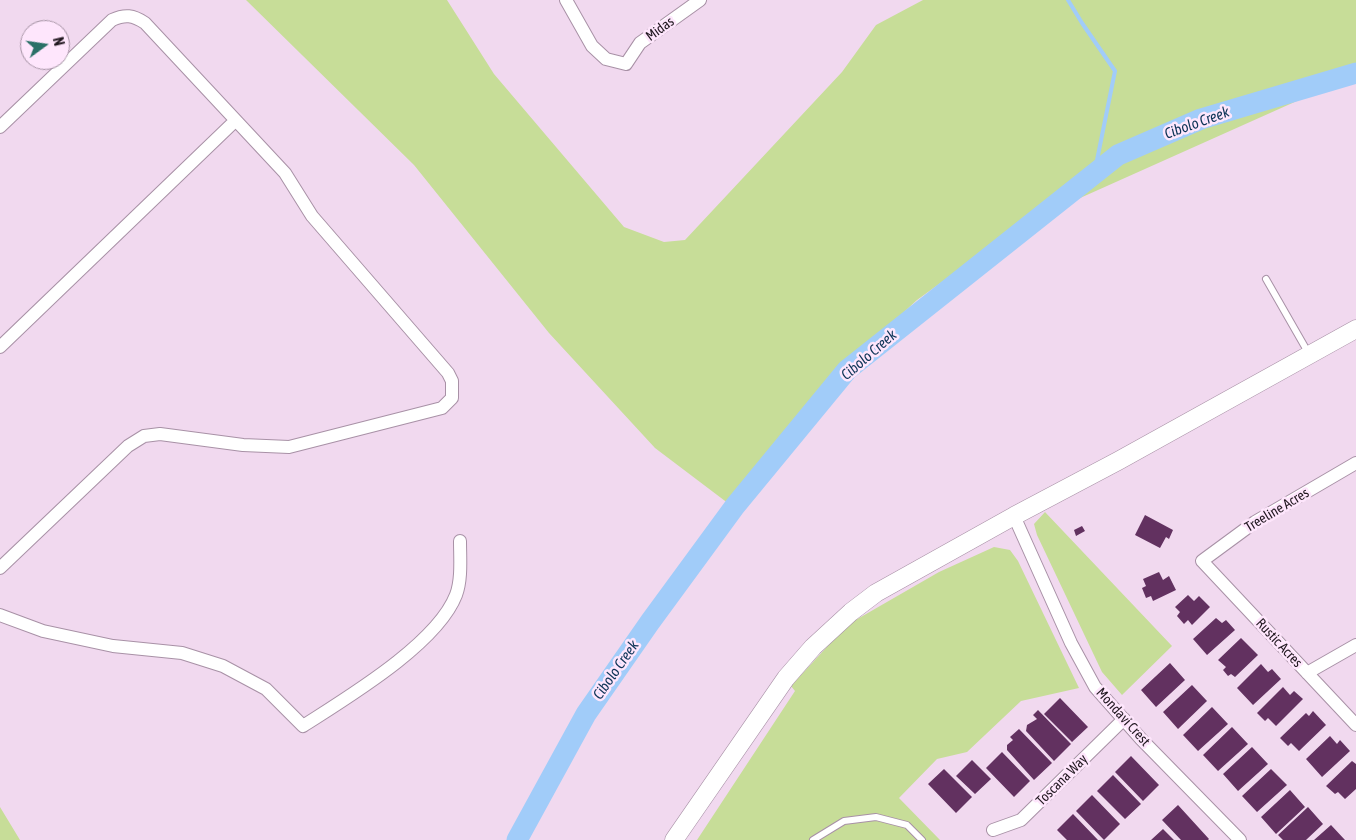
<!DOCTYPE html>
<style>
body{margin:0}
#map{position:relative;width:1356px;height:840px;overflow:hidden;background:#f1d9ef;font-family:"Asap Condensed",sans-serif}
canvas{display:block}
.north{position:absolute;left:20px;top:20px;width:50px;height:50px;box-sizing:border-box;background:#fee6fc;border:1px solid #a593a4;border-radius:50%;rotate:76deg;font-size:14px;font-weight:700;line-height:20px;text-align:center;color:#20171f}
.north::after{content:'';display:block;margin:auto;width:18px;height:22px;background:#2a7067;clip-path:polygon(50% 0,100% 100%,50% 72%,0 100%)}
</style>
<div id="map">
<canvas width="1356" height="840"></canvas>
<div class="north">N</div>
</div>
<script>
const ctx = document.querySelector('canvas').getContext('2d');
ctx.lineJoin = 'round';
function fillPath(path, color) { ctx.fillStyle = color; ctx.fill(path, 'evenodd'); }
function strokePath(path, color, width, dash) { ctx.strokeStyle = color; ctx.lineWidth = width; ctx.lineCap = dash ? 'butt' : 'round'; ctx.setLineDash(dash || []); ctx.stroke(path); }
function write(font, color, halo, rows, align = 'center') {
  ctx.font = font + ' "Asap Condensed",sans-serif'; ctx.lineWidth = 5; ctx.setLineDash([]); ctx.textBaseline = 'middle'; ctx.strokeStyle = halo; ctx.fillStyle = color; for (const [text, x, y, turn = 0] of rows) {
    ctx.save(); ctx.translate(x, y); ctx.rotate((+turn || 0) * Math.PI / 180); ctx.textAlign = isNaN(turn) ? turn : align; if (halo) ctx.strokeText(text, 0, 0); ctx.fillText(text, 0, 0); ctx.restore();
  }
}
const green = new Path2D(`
 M 246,0 L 447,0 L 494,74 L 624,227 L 664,242 L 685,240 L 842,72 L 876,25 L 923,0 L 1356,0 L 1356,80 L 1317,92 L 1022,224 L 917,300 L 834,377 L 756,469 L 733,507 L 655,448 L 549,333 L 414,165 Z
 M 1045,512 L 1172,646 L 1122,695 L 1102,672 L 1037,535 L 1034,524 Z
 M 994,547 L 1010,550 L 1018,561 L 1079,688 L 1021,701 L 967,752 L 937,759 L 899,798 L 940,840 L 697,840 L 795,691 L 791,686 L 847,625 L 939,572 Z
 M 0,807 L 20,840 L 0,840 Z`);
const stream = new Path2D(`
 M 1068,0 L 1082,23 L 1115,71 L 1094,175`);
const river = new Path2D(`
 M 517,840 L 586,714 L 650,622 L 735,506 L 847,370 L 1118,155 L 1201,119 L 1356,73`);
const building = new Path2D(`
 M 1145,515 L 1173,530 L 1169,539 L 1166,537 L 1160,548 L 1135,535 Z
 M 1082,526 L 1085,531 L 1076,536 L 1074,530 Z
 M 1159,572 L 1163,580 L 1169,576 L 1176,590 L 1153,601 L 1151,596 L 1146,598 L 1142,588 L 1146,586 L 1143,579 Z
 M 1188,595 L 1194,601 L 1199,596 L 1210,607 L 1192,625 L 1188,620 L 1184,624 L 1177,616 L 1180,612 L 1175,607 Z
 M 1216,618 L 1222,623 L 1226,620 L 1235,630 L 1207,655 L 1193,639 Z
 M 1241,638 L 1258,655 L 1235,677 L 1231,674 L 1228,676 L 1223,670 L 1226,667 L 1218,660 Z
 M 1170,663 L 1185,680 L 1156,707 L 1141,690 Z
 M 1261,664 L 1268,672 L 1272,669 L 1281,679 L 1253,705 L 1237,688 Z
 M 1192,685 L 1207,701 L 1178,729 L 1163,712 Z
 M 1283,687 L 1290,695 L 1294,691 L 1303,699 L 1276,726 L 1268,718 L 1265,721 L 1257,713 Z
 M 1060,698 L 1088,727 L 1072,742 L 1044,714 Z
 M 1212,707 L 1228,724 L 1198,751 L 1183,735 Z
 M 1038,710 L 1071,744 L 1054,761 L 1026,731 L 1027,725 L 1037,719 L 1033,715 Z
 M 1313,711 L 1326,725 L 1299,751 L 1291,743 L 1288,746 L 1280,738 L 1306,713 L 1309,716 Z
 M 1232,727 L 1248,744 L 1218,771 L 1203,755 Z
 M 1019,729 L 1052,763 L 1034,780 L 1007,750 L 1007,745 L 1013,740 L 1010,737 Z
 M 1330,736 L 1337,744 L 1340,740 L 1350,751 L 1322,777 L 1306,759 Z
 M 1252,747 L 1268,764 L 1238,791 L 1223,774 Z
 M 1002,752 L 1030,781 L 1014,797 L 986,768 Z
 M 1131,756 L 1159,785 L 1143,801 L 1115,772 Z
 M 972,760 L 991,779 L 975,794 L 956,776 Z
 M 1352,761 L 1356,764 L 1356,789 L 1345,799 L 1338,792 L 1335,794 L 1326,786 Z
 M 944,769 L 972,797 L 956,813 L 928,784 Z
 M 1271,769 L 1287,785 L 1257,812 L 1242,796 Z
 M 1113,775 L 1141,804 L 1125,819 L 1097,791 Z
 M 1290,790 L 1305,807 L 1276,834 L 1261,817 Z
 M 1092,795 L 1120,824 L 1104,840 L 1076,811 Z
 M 1178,805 L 1209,839 L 1208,840 L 1181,840 L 1162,820 Z
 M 1308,807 L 1323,824 L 1306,840 L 1283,840 L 1278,835 Z
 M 1073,814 L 1098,840 L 1067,840 L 1057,830 Z
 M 1331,825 L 1345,840 L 1314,840 Z
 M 1163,829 L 1174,840 L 1151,840 Z`);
const lane = new Path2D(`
 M 1266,279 L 1309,354
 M 813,840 L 844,821 L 876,817 L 907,825 L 922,840`);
const street = new Path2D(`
 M 566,0 L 592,46 L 606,59 L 626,64 L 640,43 L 700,0
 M 0,127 L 112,20 C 125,14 133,15 145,23 L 285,173 L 312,216 L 448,373 L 452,381 L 452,398 L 442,408 L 289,447 L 243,445 L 160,434 L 144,436 L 128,446 L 0,568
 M 0,347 L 235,121
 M 1356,463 L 1255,522 L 1202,561 L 1356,725
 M 1014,516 L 1071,643 L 1095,687 L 1141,739 L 1240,840
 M 0,615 L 43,631 L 113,646 L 182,653 L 223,666 L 266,689 L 303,726 C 348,697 437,644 456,595 C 462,579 460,558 460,541
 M 1307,673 L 1356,645
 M 993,830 L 1021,820 L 1124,719`);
const secondary = new Path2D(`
 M 674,840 L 786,678 L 813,647 L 851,612 L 876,593 L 1014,516 L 1118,461 L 1356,329`);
const streetNames = [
 ["Midas",660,29,-36],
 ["Treeline Acres",1277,510,-31],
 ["Rustic Acres",1279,643,47],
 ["Mondavi Crest",1123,717,48],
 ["Toscana Way",1062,780,-45]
];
const waterNames = [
 ["Cibolo Creek",1197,123,-20],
 ["Cibolo Creek",869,355,-41],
 ["Cibolo Creek",616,670,-55]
];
fillPath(green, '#c7dd98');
strokePath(stream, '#a1ccf9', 4);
strokePath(river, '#a1ccf9', 21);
fillPath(building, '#623160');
strokePath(lane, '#a891a6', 8);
strokePath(street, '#a891a6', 14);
strokePath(secondary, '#a891a6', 19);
strokePath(lane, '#fff', 6);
strokePath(street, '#fff', 12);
strokePath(secondary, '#fff', 18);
write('14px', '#20171f', '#fee6fc', streetNames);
write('italic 15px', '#0d3457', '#fee6fc', waterNames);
</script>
